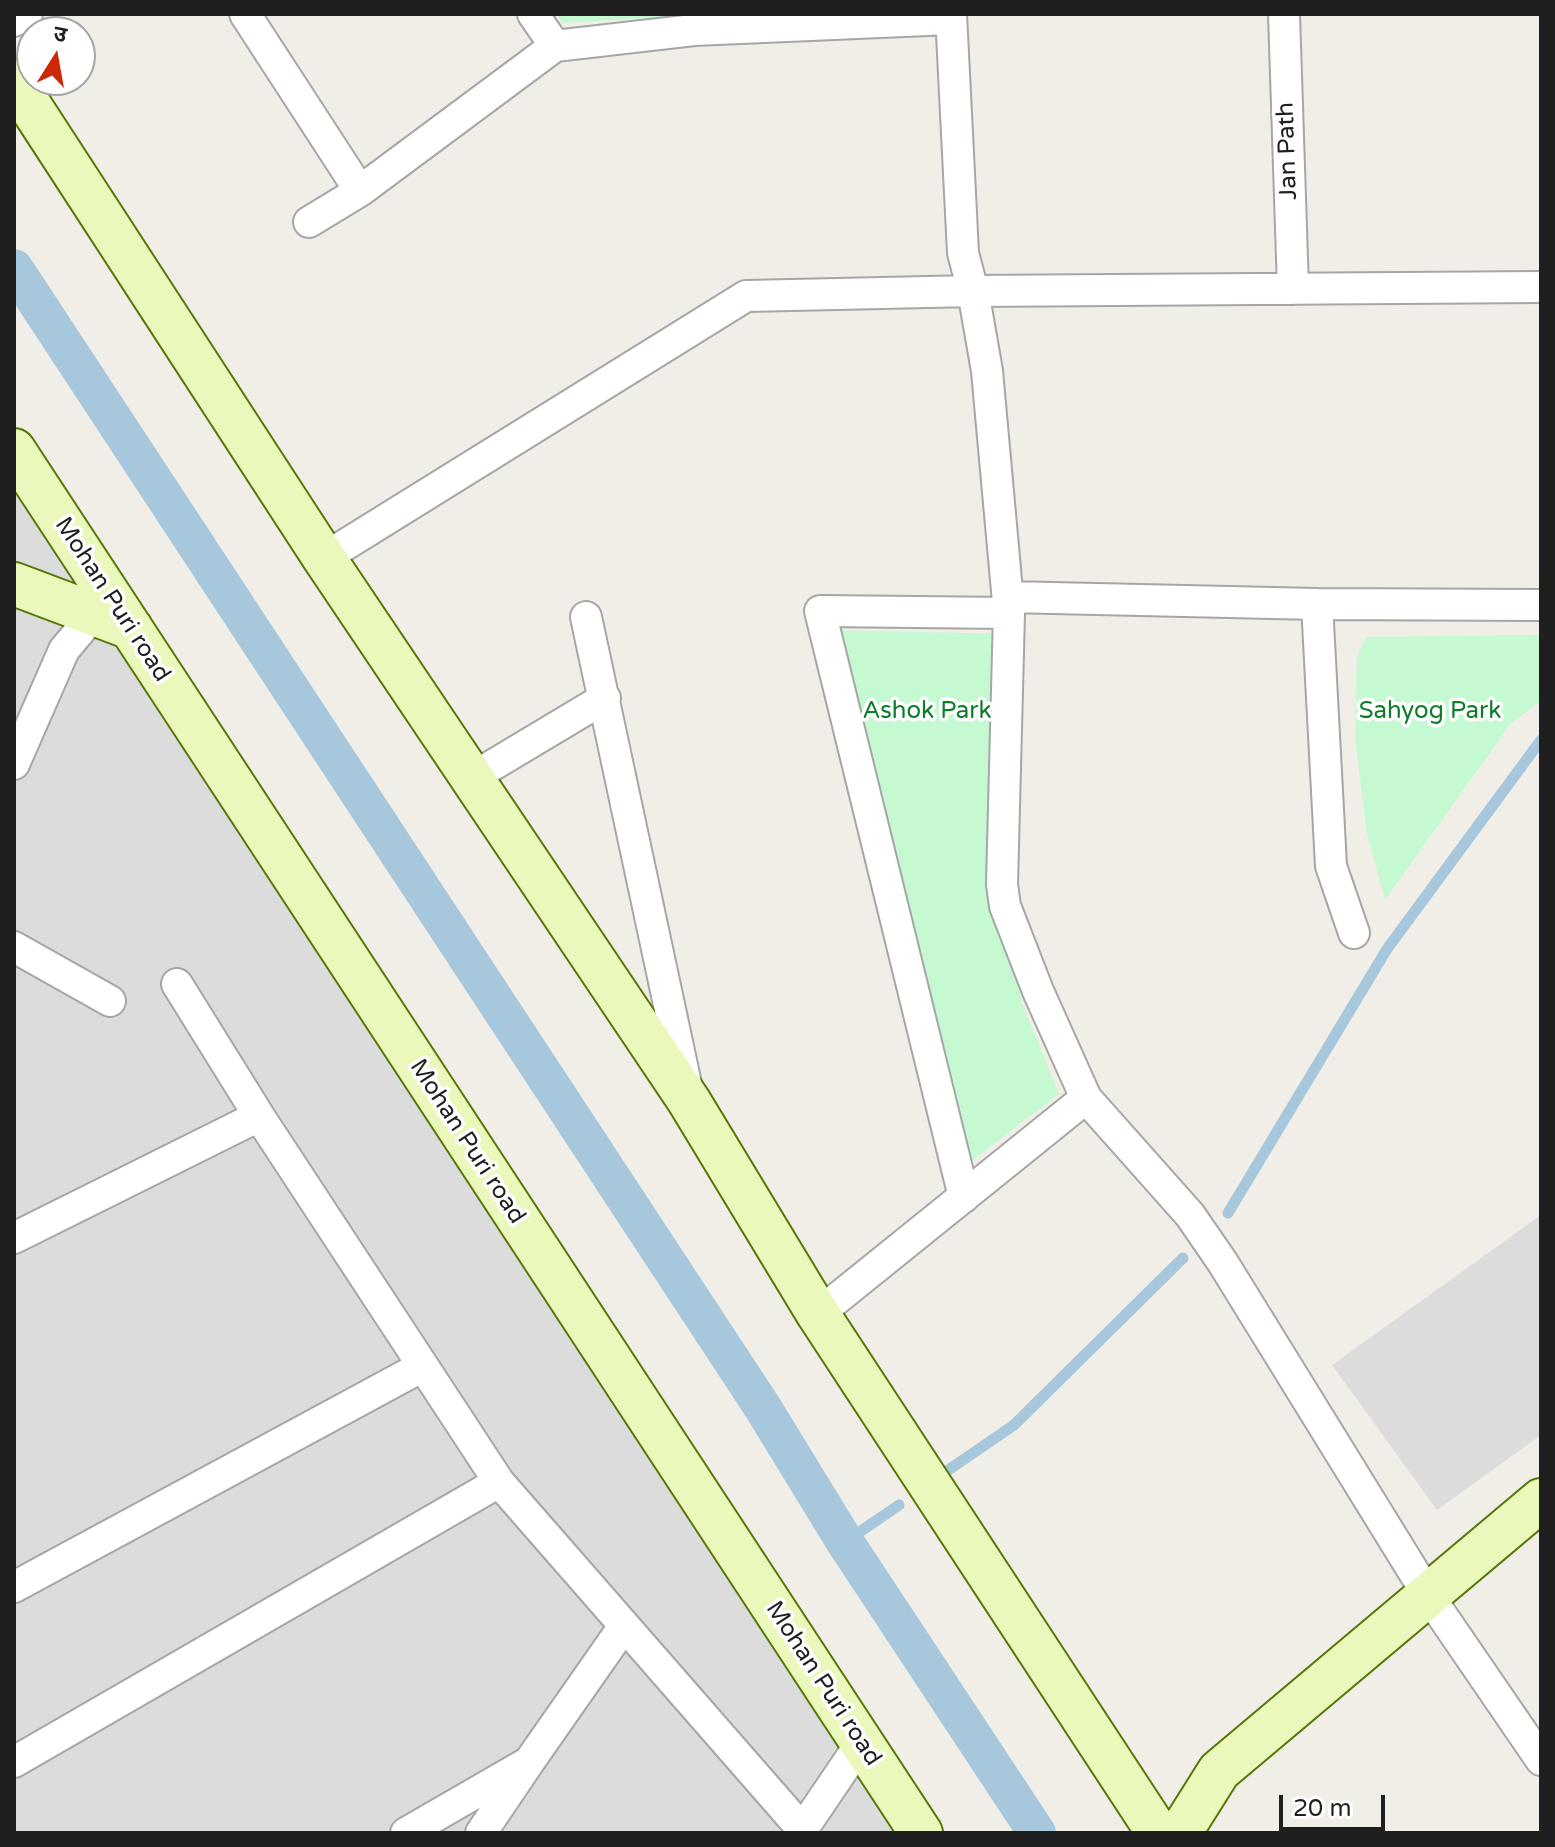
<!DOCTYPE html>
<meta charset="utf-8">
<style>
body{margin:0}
#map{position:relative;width:1555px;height:1847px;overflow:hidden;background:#f0eee6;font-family:"Varela Round","Noto Sans Devanagari",sans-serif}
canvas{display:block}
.frame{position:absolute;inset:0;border:16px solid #1f1f1f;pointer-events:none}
.north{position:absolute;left:16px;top:16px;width:80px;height:80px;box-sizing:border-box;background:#fff;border:2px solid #a5a5a5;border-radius:50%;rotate:11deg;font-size:22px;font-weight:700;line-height:32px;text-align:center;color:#1f1f1f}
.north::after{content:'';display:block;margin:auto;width:28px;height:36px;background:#cb2803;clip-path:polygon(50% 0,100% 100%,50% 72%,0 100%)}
.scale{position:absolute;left:1279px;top:1795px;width:106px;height:36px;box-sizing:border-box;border:4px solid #1f1f1f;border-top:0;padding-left:10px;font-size:24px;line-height:28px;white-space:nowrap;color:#1f1f1f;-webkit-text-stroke:6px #fff;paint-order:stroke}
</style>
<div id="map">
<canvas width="1555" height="1847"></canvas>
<div class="frame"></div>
<div class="north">उ</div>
<div class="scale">20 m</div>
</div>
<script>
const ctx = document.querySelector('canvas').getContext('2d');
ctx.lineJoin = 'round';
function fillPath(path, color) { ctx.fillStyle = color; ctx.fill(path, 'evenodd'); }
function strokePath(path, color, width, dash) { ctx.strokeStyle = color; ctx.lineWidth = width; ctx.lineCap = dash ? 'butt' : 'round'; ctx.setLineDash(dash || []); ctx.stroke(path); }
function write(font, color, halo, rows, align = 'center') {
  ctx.font = font + ' "Varela Round",sans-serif'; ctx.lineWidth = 7; ctx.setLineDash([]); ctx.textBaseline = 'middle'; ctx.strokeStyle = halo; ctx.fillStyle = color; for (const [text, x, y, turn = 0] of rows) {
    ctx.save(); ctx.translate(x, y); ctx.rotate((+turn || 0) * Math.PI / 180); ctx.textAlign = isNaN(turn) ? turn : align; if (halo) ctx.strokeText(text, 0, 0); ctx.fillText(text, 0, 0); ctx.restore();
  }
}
const residential = new Path2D(`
 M 14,460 L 945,1833 L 14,1833 Z
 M 1541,1215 L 1541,1435 L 1437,1510 L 1332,1365 Z`);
const park = new Path2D(`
 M 557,14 L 681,14 L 681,16 L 562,23 Z
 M 824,630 L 1010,634 L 1002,884 L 1022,1003 L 1059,1094 L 957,1172 Z
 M 1541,635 L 1541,701 L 1512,722 L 1385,900 L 1367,834 L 1355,738 L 1357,657 L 1366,637 Z`);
const stream = new Path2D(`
 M 1228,1213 L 1387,949 L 1541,740
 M 941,1475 L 1014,1425 L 1183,1258
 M 845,1542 L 899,1505`);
const canal = new Path2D(`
 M 14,268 L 763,1408 L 845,1542 L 1037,1833`);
const street = new Path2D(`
 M 245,14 L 360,191 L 555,46 L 533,14
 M 951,14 L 963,253 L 973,291 L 987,371 L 1009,613 L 1002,884 L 1005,906 L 1038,991 L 1086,1098 L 1190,1215 L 1223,1263 L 1428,1595 L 1541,1760
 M 1284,14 L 1293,289
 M 14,21 L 27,14
 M 555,46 L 694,30 L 951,19
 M 309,222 L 360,191
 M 324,558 L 746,296 L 973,291 L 1541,287
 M 1008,597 L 1317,604
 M 586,617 L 686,1084
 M 14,764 L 64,650 L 94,614
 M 473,777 L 605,698
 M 1354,933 L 1331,866 L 1317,604 L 1541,605
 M 14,947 L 110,1001
 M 964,1197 L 820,611 L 1009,613
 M 14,1238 L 259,1116
 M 818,1314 L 1086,1098
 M 423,1366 L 499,1482 L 802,1829
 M 14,1587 L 423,1366 L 259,1116 L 177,984
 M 14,1762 L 499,1482
 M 529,1762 L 624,1626
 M 406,1833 L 529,1762 L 481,1833
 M 800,1833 L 861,1743`);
const secondary = new Path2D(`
 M 14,81 L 324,558 L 689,1101 L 818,1314 L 1158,1833
 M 14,450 L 921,1833
 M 14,584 L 131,628
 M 1180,1833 L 1219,1771 L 1541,1500`);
const streetNames = [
 ["Jan Path",1288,151,-92],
 ["Mohan Puri road",112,600,57],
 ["Mohan Puri road",467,1142,57],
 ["Mohan Puri road",823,1684,57]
];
const parkNames = [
 ["Ashok Park",927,712],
 ["Sahyog Park",1430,712]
];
fillPath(residential, '#dddcdc');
fillPath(park, '#c4f9d2');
strokePath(stream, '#a7c7dd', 11);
strokePath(canal, '#a7c7dd', 38);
strokePath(street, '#a6a6a6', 34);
strokePath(secondary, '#557607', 46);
strokePath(street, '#fff', 30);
strokePath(secondary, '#eaf9bb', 42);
write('24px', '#1f1f1f', '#fff', streetNames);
write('24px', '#0d7d2b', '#fff', parkNames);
</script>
